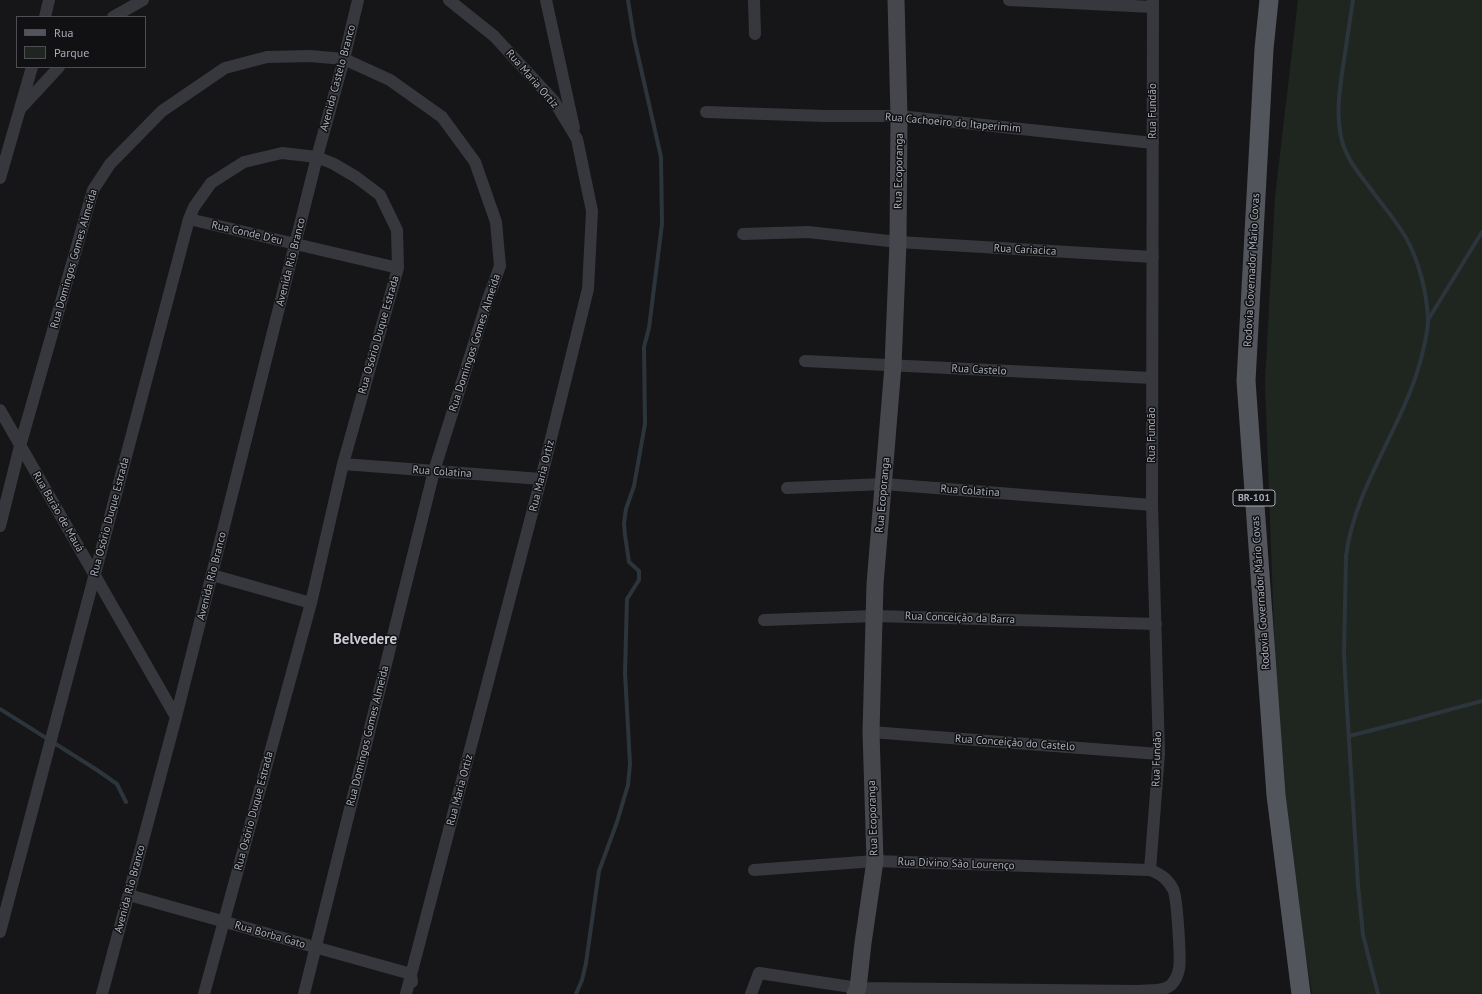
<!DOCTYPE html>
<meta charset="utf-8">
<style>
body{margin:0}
#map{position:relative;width:1482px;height:994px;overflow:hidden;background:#161618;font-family:"PT Sans",sans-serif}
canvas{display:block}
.legend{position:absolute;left:16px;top:16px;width:130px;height:52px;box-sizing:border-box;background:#111113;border:1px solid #4d4f55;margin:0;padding:5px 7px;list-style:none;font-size:12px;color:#a8adb8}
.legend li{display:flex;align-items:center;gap:8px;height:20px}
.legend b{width:20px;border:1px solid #4d4f55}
</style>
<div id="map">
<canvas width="1482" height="994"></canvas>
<ul class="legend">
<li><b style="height:5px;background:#53555c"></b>Rua</li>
<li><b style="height:11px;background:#1e261f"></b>Parque</li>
</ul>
</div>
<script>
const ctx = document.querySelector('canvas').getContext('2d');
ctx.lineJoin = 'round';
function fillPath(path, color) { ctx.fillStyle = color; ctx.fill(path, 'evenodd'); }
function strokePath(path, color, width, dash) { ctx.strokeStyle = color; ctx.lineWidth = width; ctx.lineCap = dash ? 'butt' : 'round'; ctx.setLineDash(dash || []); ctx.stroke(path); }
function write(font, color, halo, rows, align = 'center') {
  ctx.font = font + ' "PT Sans",sans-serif'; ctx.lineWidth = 3; ctx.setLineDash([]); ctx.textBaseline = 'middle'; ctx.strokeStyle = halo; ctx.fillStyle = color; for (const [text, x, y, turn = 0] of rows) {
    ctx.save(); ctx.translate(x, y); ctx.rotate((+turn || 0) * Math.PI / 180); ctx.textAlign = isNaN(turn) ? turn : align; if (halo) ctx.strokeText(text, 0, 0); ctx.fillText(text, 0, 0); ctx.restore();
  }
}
const green = new Path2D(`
 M 1298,0 L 1482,0 L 1482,994 L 1312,994 L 1287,841 L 1275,659 L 1265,382 L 1275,197 Z`);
const stream = new Path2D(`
 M 1353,0 C 1350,20 1347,40 1344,60 C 1340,87 1335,114 1342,141 C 1347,160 1361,176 1373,192 C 1384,207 1396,221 1405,236 C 1419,260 1427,293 1428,320 C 1428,333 1424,346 1421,359 C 1403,427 1355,486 1346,556 L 1344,654 L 1346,691 L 1358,885 L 1363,935 L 1378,994
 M 1428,320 L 1482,232
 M 0,709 L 97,770 L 117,784 L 126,802
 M 1349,736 L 1408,721 L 1482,701
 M 576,994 L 582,980 L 586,963 L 599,871 L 617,822 L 628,785 L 630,764 L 625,673 L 627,599 L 639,580 L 639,571 L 629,562 L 625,535 L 624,523 L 626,509 L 634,486 L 645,424 L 644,347 L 649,328 L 662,224 L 661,157 L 634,38 L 628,0`);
const street = new Path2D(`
 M 546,0 L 574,128
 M 754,0 L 755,34
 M 1009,0 L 1153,7
 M 45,17 L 49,0
 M 113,17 L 143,0
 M 22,107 L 59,67
 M 706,112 L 824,116 L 899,116 L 1153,143
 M 0,178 L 32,67
 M 189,219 L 398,268
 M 743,234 L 808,232 L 898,242 L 1153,257
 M 805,361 L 1152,378
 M 0,410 L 176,717
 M 343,464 L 541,479
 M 787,488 L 884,484 L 1152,505
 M 0,526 L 20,446 L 93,190 L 110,164 L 162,111 L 225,68 L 267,57 L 310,56 L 344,59 L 390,80 L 442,117 L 475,162 L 496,222 L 500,266 L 488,299 L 434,471 L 304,994
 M 212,575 L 311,603
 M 764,620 L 875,616 L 1156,624
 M 871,732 L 1159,754
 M 1150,870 L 1159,754 L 1152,505 L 1153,0
 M 129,895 L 411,974 L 412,982
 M 0,932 L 189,219 L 194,207 L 211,183 L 244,162 L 282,153 L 317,157 L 334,164 L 356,177 L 380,195 L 397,230 L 398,268 L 343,464 L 311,603 L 204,994
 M 102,994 L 176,717 L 317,157 L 344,59 L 358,0
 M 406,994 L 541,479 L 588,289 L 592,211 L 577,139 L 554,101 L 494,36 L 449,0
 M 751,994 L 759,973 L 858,988 L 1138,991 C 1148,990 1163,992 1171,985 C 1175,981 1178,974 1179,969 C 1181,959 1177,896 1173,889 C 1167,878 1160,874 1150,870 L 875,861 L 754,870`);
const secondary = new Path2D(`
 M 855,994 L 858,988 L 863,943 L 875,861 L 871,732 L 875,584 L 893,366 L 898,242 L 899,116 L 896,0`);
const primary = new Path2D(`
 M 1269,0 L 1264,49 L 1246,381 L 1276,795 L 1301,994`);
const shields = [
 [1254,498,42]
];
const shieldNames = [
 ["BR-101",1254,498]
];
const streetNames = [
 ["Avenida Castelo Branco",338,78,-75],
 ["Rua Maria Ortiz",532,79,49],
 ["Rua Fundão",1153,111,-90],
 ["Rua Cachoeiro do Itaperimim",953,123,5],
 ["Rua Ecoporanga",899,171,-89],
 ["Rua Conde D'eu",247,233,13],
 ["Rua Cariacica",1025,250,3],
 ["Rua Domingos Gomes Almeida",74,259,-74],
 ["Avenida Rio Branco",291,262,-76],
 ["Rodovia Governador Mário Covas",1252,270,-87],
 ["Rua Osório Duque Estrada",379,335,-74],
 ["Rua Domingos Gomes Almeida",475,343,-72],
 ["Rua Castelo",979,370,3],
 ["Rua Fundão",1152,435,-90],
 ["Rua Colatina",442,472,4],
 ["Rua Maria Ortiz",542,476,-76],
 ["Rua Colatina",970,491,4],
 ["Rua Ecoporanga",883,495,-85],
 ["Rua Barão de Mauá",58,512,60],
 ["Rua Osório Duque Estrada",110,517,-75],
 ["Avenida Rio Branco",212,576,-76],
 ["Rodovia Governador Mário Covas",1261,593,-94],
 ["Rua Conceição da Barra",960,618,2],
 ["Rua Domingos Gomes Almeida",368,736,-76],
 ["Rua Conceição do Castelo",1015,743,4],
 ["Rua Fundão",1157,759,-88],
 ["Rua Maria Ortiz",460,790,-75],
 ["Rua Osório Duque Estrada",254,811,-75],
 ["Rua Ecoporanga",873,818,-92],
 ["Rua Divino São Lourenço",956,864,2],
 ["Avenida Rio Branco",130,889,-75],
 ["Rua Borba Gato",270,935,16]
];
const districtNames = [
 ["Belvedere",365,640]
];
fillPath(green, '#1e261f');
strokePath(stream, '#2c353c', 4);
strokePath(street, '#37383d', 12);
strokePath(secondary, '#45474d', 17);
strokePath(primary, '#53555c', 19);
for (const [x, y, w] of shields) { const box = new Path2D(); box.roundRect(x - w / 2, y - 8, w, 16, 3); ctx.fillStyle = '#111113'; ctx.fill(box); strokePath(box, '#a8adb8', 1); }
write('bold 10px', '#a8adb8', null, shieldNames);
write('11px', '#a8adb8', '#111113', streetNames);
write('bold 15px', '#c9ccd4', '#111113', districtNames);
</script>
